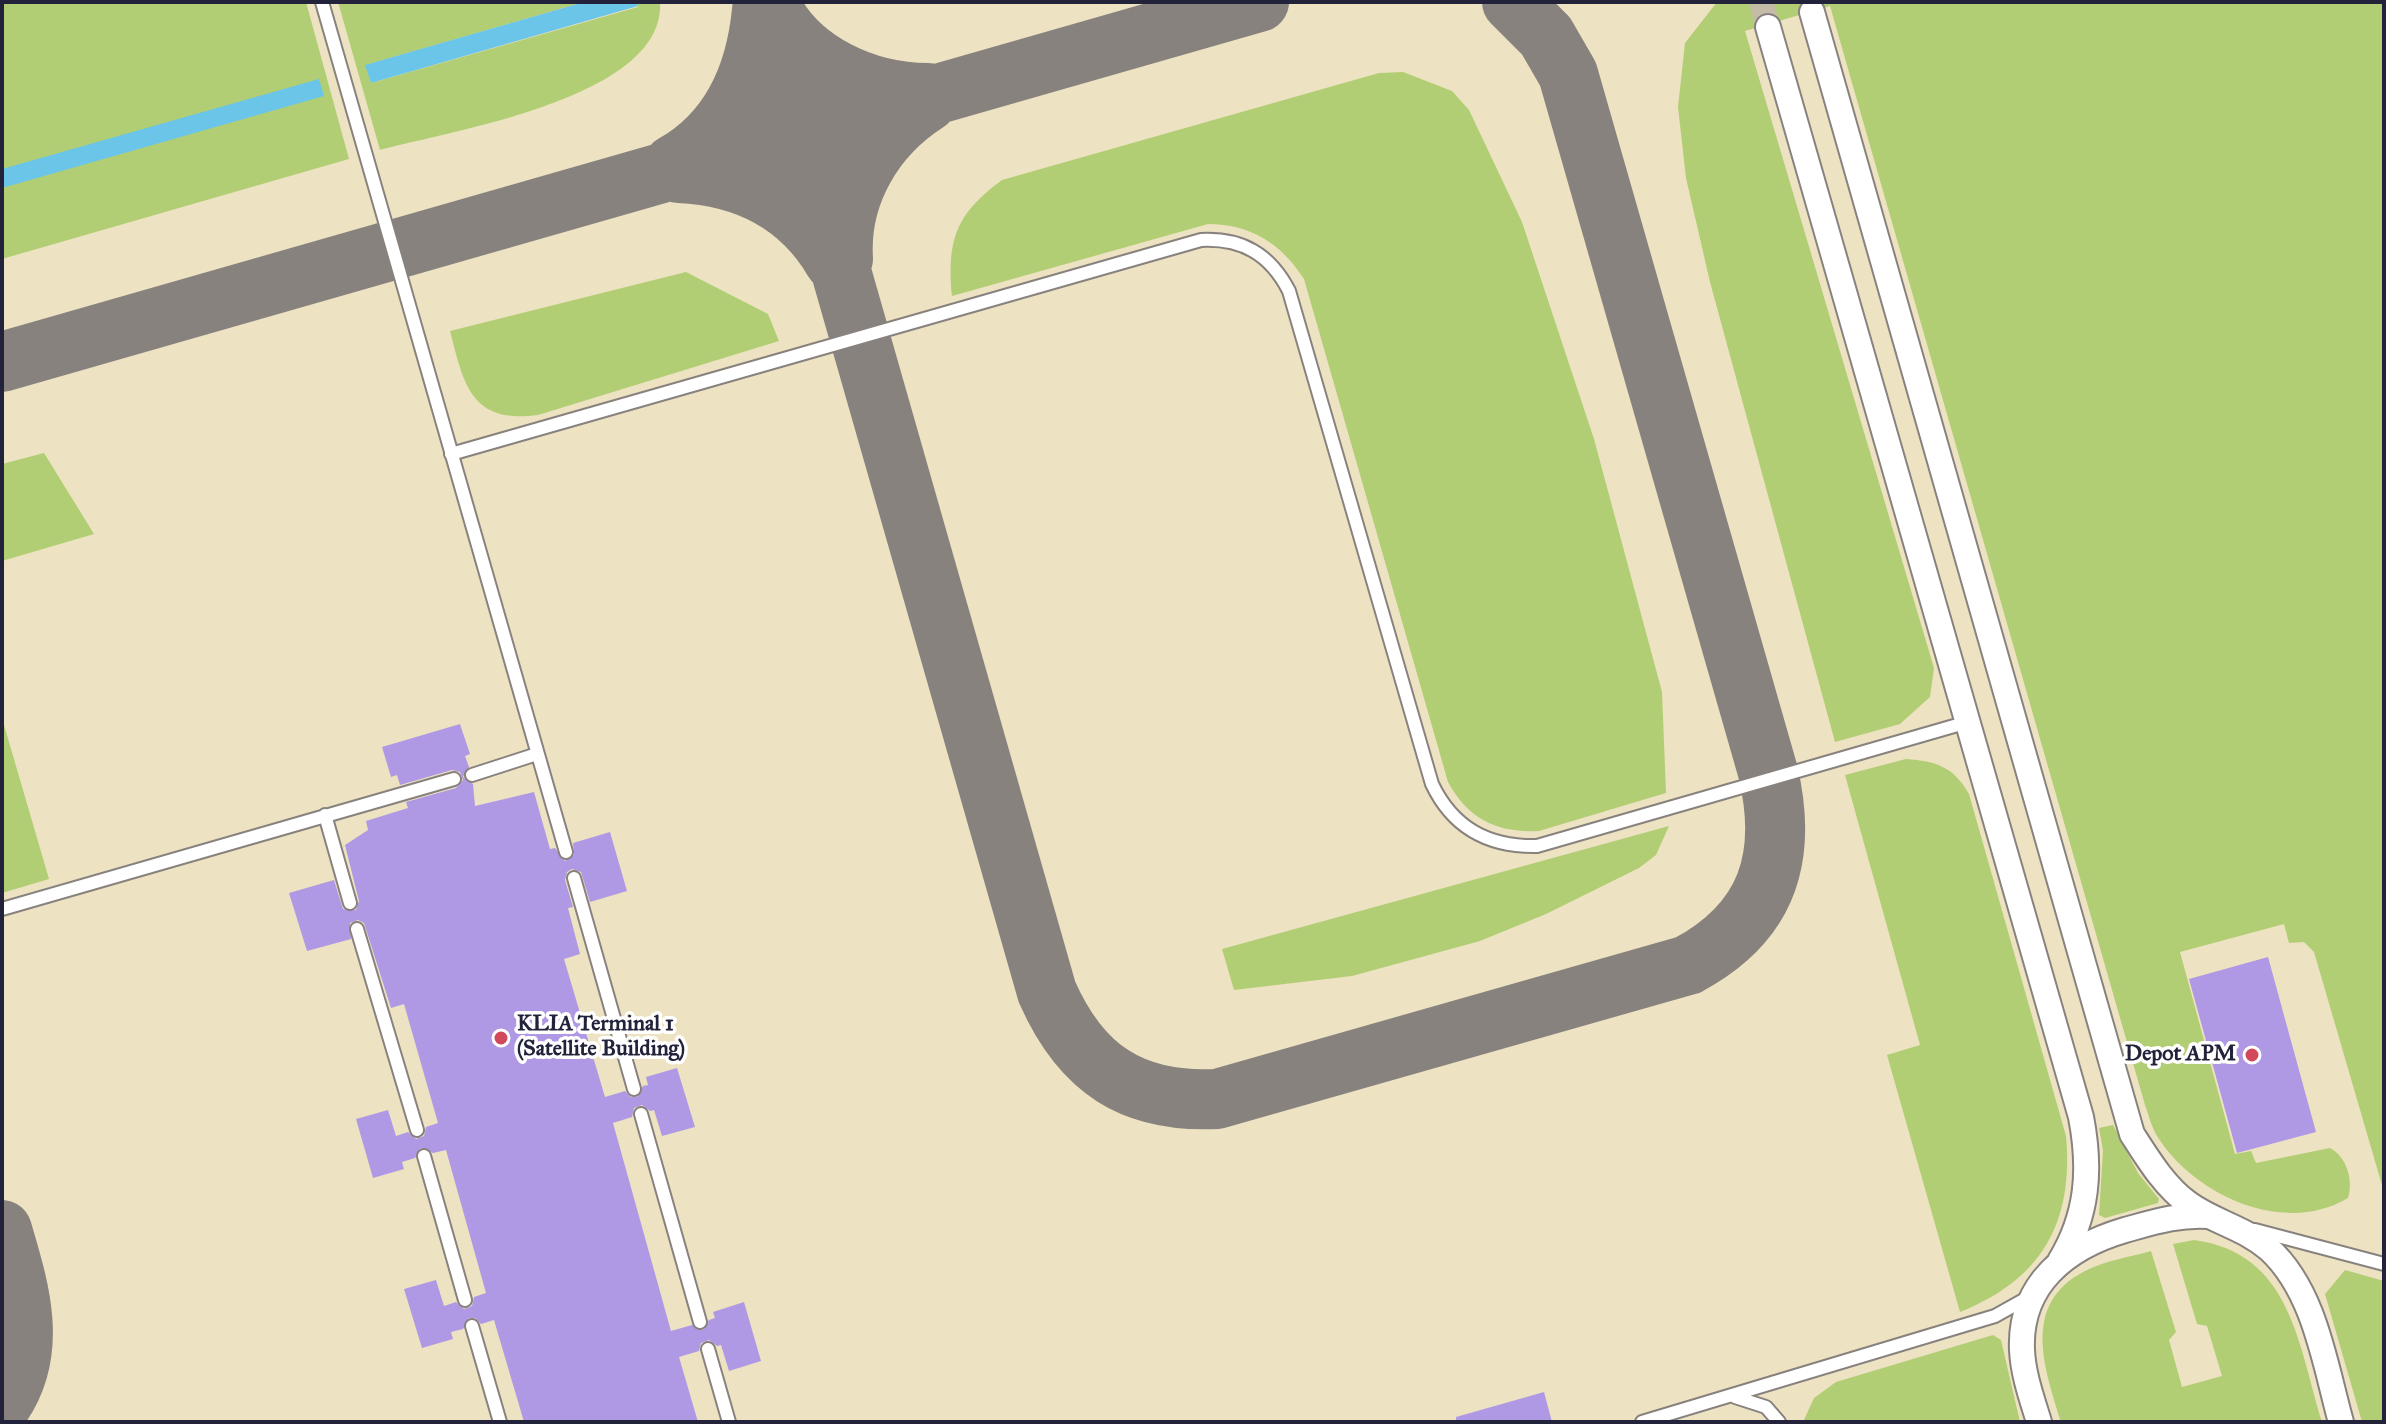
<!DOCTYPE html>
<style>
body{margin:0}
#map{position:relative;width:2386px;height:1424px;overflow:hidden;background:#ede2c2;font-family:"IM FELL Great Primer",serif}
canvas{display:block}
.frame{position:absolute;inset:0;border:4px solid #22223b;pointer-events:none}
</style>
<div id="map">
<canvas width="2386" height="1424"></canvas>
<div class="frame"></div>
</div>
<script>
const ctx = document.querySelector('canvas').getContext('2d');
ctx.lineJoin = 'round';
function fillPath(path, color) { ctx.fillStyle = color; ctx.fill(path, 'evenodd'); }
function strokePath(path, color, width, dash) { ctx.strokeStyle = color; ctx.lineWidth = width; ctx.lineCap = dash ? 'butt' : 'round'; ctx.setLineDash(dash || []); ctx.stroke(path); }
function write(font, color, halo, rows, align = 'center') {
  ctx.font = font + ' "IM FELL Great Primer",serif'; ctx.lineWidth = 7; ctx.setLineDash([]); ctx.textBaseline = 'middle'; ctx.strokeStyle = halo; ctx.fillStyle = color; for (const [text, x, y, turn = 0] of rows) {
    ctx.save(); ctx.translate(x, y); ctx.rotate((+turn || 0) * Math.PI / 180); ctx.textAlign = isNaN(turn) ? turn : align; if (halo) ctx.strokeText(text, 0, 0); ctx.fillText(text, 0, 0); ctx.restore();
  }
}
const green = new Path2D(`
 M 2,2 L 306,2 L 349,159 L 2,259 Z
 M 338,2 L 584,2 L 366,65 L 371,83 L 638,7 L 637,2 L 660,2 C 666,98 449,131 380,150 Z
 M 1717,2 L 2384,2 L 2384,1192 L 2314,952 L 2304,942 L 2289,943 L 2284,924 L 2180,952 L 2235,1154 L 2251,1151 L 2256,1163 L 2330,1148 C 2346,1156 2354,1180 2348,1198 C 2285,1236 2196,1196 2159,1139 C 2152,1129 2149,1116 2145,1105 L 1830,6 L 1745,31 L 1934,668 L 1930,697 L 1900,724 L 1835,742 L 1710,282 L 1686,178 L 1678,107 L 1685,43 Z
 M 1403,72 L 1452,91 L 1469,110 L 1522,222 L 1594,439 L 1662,692 L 1666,793 L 1539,831 C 1497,833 1468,819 1448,782 L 1304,279 C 1281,243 1250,224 1208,224 L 952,296 C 947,239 956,214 1002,180 L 1379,73 Z
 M 686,272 L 768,314 L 779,341 L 538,415 C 471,424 464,385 450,331 Z
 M 44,453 L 94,534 L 2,561 L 2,464 Z
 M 2,718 L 49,879 L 2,893 Z
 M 1906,759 C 1936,761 1954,767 1969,794 L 2066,1136 C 2074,1223 2041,1280 1960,1312 L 1887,1055 L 1920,1045 L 1845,775 Z
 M 1669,826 L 1656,855 L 1639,868 L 1546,914 L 1480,941 L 1352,976 L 1234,990 L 1222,949 Z
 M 2113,1125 L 2138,1173 L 2159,1199 L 2158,1203 L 2105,1218 L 2099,1215 L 2103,1150 L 2099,1128 Z
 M 2194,1240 C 2291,1253 2298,1344 2322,1422 L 2061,1422 C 2045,1369 2020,1304 2085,1271 C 2104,1261 2130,1257 2151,1251 L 2176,1332 L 2169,1340 L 2182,1387 L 2222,1376 L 2207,1326 L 2197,1324 L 2173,1244 Z
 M 2345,1270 L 2384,1281 L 2384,1422 L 2362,1422 L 2325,1294 Z
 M 1993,1335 L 2001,1340 L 2020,1422 L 1803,1422 L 1814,1398 L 1836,1382 Z`);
const water = new Path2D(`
 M 584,2 L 637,2 L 638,6 L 371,83 L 365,65 Z
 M 319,79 L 324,96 L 2,188 L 2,169 Z`);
const taxiway = new Path2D(`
 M 764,2 L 1047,992 C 1081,1069 1132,1103 1217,1099 L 1688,965 C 1768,922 1788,857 1768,772 L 1568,74 L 1546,36 L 1512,2
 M 771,6 C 799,63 867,93 928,93
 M 673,165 C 732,132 756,74 762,10
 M 679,173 C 745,176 800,203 834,261
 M 843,259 C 839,194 874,136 927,102
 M 2,362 L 1259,2
 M 2,1230 C 19,1288 39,1349 2,1404`);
const building = new Path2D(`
 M 460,724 L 470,754 L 465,756 L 469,767 L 463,777 L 473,784 L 475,806 L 534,792 L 550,849 L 555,848 L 565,861 L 574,855 L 573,843 L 610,832 L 627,891 L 590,902 L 581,872 L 572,869 L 567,872 L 565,880 L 573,907 L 568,908 L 580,954 L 564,959 L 605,1097 L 625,1091 L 631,1097 L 637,1097 L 643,1086 L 648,1085 L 646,1077 L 677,1068 L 695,1127 L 662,1136 L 654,1110 L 650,1111 L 642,1105 L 634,1108 L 632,1117 L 613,1123 L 671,1331 L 692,1325 L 703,1330 L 709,1320 L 715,1318 L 713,1312 L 744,1302 L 761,1361 L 729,1371 L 721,1345 L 717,1346 L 709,1340 L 701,1343 L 699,1351 L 679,1357 L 698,1422 L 524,1422 L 494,1320 L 481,1324 L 475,1318 L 469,1318 L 463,1329 L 451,1332 L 453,1339 L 422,1348 L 404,1289 L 436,1280 L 444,1306 L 456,1302 L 464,1309 L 472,1306 L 474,1297 L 486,1293 L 446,1150 L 433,1153 L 421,1148 L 415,1158 L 402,1162 L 404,1169 L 373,1178 L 356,1119 L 388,1110 L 396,1136 L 408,1132 L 416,1139 L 424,1136 L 426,1127 L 438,1123 L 404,1004 L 391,1008 L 364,923 L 358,920 L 350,923 L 351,939 L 307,951 L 289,893 L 334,880 L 343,909 L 356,910 L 359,901 L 345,845 L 368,830 L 366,821 L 408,808 L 406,802 L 456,788 L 463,780 L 460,772 L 452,770 L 400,785 L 397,775 L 391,777 L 382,747 Z
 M 2268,957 L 2316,1132 L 2237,1153 L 2189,979 Z
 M 1544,1392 L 1552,1422 L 1456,1422 L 1456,1417 Z`);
const streetTunnel = new Path2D(`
 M 1761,2 L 1768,27`);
const lane = new Path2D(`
 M 322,2 L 566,852
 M 451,454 L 1201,240 C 1242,238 1270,254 1289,291 L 1432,784 C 1453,828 1488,847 1537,846 L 1968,722
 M 472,775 L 537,754
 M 325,815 L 350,903
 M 574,878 L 634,1089
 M 2,909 L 454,779
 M 357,929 L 417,1130
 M 641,1114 L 700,1322
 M 424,1156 L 465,1300
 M 2255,1230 L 2384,1264
 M 472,1326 L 500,1422
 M 708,1349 L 729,1422
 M 1735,1397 L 1766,1407 L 1779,1422
 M 1642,1422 L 1995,1316 L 2029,1297`);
const street = new Path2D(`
 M 1812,12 L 2132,1134 C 2148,1159 2165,1187 2189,1204 C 2214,1222 2245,1228 2269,1249 C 2315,1291 2325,1365 2341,1422
 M 1768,27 L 2081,1117 C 2091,1169 2088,1215 2060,1261
 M 2039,1422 C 2032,1399 2023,1374 2022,1350 C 2019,1284 2067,1247 2125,1230 C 2154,1222 2179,1214 2209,1216`);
const markers = [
 [501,1038,8,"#d1495b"],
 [2252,1055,8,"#d1495b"]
];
const poiNames = [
 ["KLIA Terminal 1",517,1025],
 ["(Satellite Building)",517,1050],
 ["Depot APM",2236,1055,"right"]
];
fillPath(green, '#b2ce74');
fillPath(water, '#6ac5e8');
strokePath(taxiway, '#88827e', 60);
fillPath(building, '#b099e4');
strokePath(streetTunnel, '#c4bca7', 24, [24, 12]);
strokePath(lane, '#88827e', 16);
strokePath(street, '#88827e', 28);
strokePath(lane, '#fff', 12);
strokePath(street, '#fff', 24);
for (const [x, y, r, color] of markers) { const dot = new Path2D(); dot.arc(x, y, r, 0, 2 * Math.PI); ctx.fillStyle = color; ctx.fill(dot); strokePath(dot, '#fff', 3); }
write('bold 22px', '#22223b', '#fff', poiNames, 'left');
</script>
